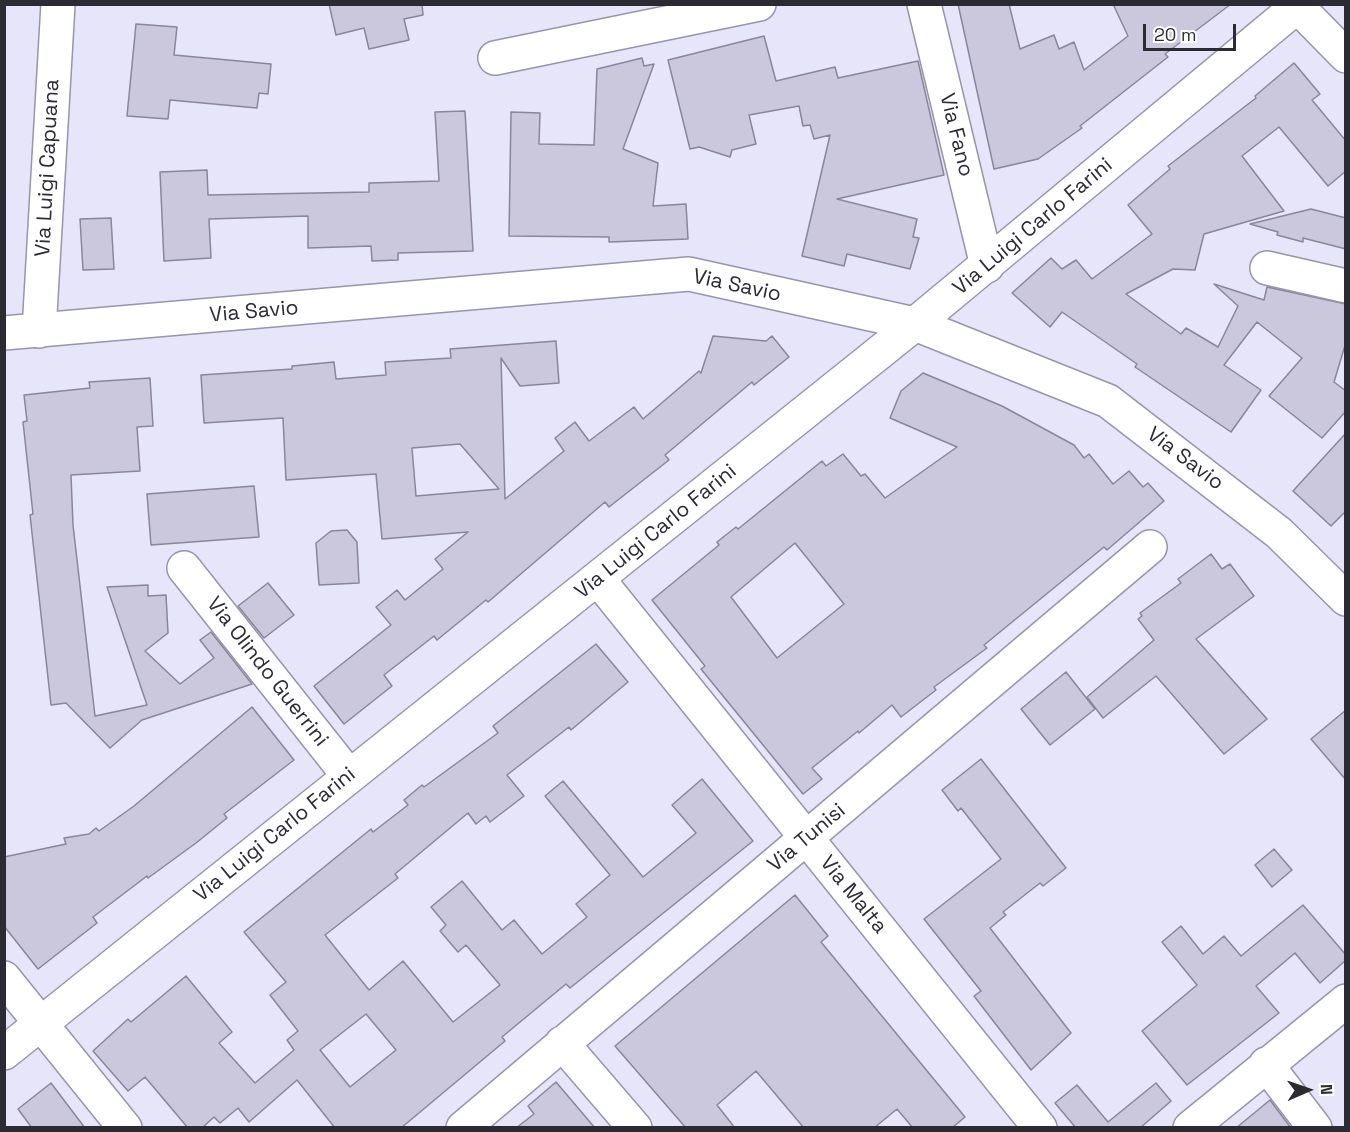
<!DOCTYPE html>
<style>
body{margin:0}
#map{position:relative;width:1350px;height:1132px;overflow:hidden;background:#e7e5fa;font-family:"Space Grotesk",sans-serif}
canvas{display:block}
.frame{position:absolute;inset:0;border:6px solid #2c2b33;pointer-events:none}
.north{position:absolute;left:1278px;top:1060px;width:60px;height:60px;-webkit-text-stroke:4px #fff;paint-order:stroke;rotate:88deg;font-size:16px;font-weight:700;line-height:24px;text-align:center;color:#2c2b33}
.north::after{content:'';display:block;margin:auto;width:21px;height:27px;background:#2c2b33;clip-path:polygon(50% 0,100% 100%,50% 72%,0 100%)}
.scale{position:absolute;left:1143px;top:24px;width:93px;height:27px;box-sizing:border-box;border:3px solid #2c2b33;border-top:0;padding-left:8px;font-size:18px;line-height:21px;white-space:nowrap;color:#2c2b33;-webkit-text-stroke:4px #fff;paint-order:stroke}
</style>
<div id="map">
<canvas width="1350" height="1132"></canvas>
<div class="frame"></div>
<div class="north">N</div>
<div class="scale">20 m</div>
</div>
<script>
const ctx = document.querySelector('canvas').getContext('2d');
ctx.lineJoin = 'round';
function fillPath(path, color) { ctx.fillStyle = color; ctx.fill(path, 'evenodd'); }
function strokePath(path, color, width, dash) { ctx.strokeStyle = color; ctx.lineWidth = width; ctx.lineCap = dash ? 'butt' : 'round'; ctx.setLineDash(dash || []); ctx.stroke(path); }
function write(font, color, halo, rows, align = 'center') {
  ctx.font = font + ' "Space Grotesk",sans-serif'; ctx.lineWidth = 5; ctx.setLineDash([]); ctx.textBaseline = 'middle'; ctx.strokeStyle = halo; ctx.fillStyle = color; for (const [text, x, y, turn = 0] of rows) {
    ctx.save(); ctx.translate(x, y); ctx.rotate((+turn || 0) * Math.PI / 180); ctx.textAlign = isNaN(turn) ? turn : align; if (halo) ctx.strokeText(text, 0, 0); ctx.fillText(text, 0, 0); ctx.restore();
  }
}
const building = new Path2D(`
 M 329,4 L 422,4 L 423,15 L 404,19 L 409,40 L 369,49 L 364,28 L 336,35 Z
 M 958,4 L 1009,4 L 1020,49 L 1054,35 L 1059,49 L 1074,42 L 1084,70 L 1128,36 L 1113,4 L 1231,4 L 1165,54 L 1168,57 L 1080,126 L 1082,128 L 1038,159 L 994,169 Z
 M 136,24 L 177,27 L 174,55 L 271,64 L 268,94 L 259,93 L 257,108 L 170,100 L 168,119 L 127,116 Z
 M 764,36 L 776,81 L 835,67 L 838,78 L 918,61 L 944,175 L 837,199 L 917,219 L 913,237 L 919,238 L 910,269 L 847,254 L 844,266 L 802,256 L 830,135 L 814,139 L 810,125 L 803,126 L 799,106 L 749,115 L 756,144 L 732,150 L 730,157 L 699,147 L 690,149 L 668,60 Z
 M 642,58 L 644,66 L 654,64 L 623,149 L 658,163 L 653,206 L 686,204 L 688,239 L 609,242 L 609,237 L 509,236 L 511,112 L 540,113 L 539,144 L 594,145 L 597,69 Z
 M 1294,63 L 1320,94 L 1312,100 L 1346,141 L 1346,171 L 1328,186 L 1279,127 L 1242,156 L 1284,211 L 1204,234 L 1195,270 L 1173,269 L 1126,294 L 1181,334 L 1186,328 L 1218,347 L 1238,306 L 1214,284 L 1264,300 L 1267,287 L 1346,304 L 1346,342 L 1334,382 L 1346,391 L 1346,411 L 1322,438 L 1269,396 L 1302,358 L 1257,322 L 1224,365 L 1261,390 L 1231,432 L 1135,367 L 1137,364 L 1062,312 L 1050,327 L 1012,293 L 1051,258 L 1062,269 L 1076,260 L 1092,279 L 1152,234 L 1128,205 L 1170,169 L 1168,166 L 1256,98 L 1255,96 Z
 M 465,111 L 473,251 L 398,253 L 398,260 L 372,261 L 371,246 L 308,248 L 308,216 L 209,219 L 211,258 L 164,261 L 160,172 L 207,170 L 208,195 L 369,192 L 369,183 L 439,181 L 435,112 Z
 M 1311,209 L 1346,218 L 1346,249 L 1303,238 L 1303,242 L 1277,235 L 1278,232 L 1250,224 Z
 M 111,218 L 114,269 L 83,270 L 80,219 Z
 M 713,336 L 766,341 L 772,336 L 789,357 L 754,385 L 752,382 L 665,455 L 669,460 L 609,507 L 605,502 L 488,602 L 486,600 L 437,640 L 434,636 L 384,675 L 392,686 L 344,724 L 314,686 L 391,625 L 376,607 L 397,590 L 405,600 L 443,569 L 435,559 L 468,532 L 382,539 L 376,474 L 286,480 L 283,418 L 204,423 L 201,375 L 292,369 L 292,366 L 334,362 L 336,379 L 386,375 L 385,362 L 451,358 L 450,349 L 556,341 L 559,383 L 520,386 L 501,358 L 505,499 L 564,451 L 555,438 L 575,422 L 589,441 L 634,407 L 643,419 L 699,371 L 701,373 ZM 460,444 L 499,489 L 416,496 L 412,448 Z
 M 923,373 L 1002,406 L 1074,445 L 1084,458 L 1089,454 L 1113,484 L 1129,471 L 1143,487 L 1148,483 L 1164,501 L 1107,550 L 1104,547 L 984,645 L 987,648 L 934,687 L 936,690 L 901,717 L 892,705 L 859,733 L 858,731 L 812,768 L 822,779 L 803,794 L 701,669 L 705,666 L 652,600 L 719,545 L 717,542 L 736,527 L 738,529 L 822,461 L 826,466 L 843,454 L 861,476 L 865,474 L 885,498 L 957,447 L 890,418 L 901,391 ZM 795,543 L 844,604 L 777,658 L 731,597 Z
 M 150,378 L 153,426 L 137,427 L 140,471 L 71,475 L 73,525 L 95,716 L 147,705 L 107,587 L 148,585 L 148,596 L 166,595 L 168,633 L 145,651 L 180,684 L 214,658 L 200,640 L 211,632 L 252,684 L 142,720 L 110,748 L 66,703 L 51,705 L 30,515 L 33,514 L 23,422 L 27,421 L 24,395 L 90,388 L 89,382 Z
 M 1346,433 L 1346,511 L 1331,526 L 1293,491 Z
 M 254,486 L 259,537 L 151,545 L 147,494 Z
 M 347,530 L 357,542 L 359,583 L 319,585 L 316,543 L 331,531 Z
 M 1211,554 L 1222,569 L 1230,564 L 1254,596 L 1196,639 L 1267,719 L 1224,754 L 1156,676 L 1103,718 L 1087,697 L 1154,640 L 1138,619 L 1142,616 L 1140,613 L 1181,583 L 1178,579 Z
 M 268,583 L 294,615 L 264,638 L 238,606 Z
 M 596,644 L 628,682 L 571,730 L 569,727 L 507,775 L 524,796 L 490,822 L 486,816 L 476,824 L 468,813 L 395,874 L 398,878 L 325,935 L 369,990 L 403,961 L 453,1022 L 500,985 L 466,945 L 458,952 L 440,931 L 446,925 L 431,907 L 462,881 L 502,930 L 514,920 L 542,954 L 587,917 L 576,904 L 610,875 L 545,796 L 563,781 L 643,877 L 696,833 L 672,805 L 702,779 L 753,841 L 570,988 L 566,984 L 502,1037 L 505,1041 L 401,1128 L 335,1128 L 297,1080 L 249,1122 L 238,1108 L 220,1123 L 214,1117 L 202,1128 L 188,1128 L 145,1077 L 128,1091 L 93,1051 L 128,1019 L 131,1022 L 186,976 L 232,1032 L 219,1043 L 255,1083 L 294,1050 L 287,1040 L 298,1031 L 270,995 L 286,982 L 244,932 L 371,829 L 373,832 L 408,805 L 404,800 L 422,785 L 424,787 L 498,733 L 493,726 ZM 366,1014 L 396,1050 L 350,1087 L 320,1050 Z
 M 1066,672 L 1095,709 L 1050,745 L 1021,709 Z
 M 252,707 L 294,760 L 224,814 L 227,818 L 196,843 L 148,878 L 147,876 L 93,917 L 97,923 L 38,969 L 4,926 L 4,857 L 66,844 L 64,838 L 89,834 L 96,828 L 99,831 L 134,806 Z
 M 1346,710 L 1346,780 L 1311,739 Z
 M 981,759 L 1066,868 L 1043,886 L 1040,883 L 1003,912 L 1006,915 L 990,928 L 1071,1033 L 1031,1070 L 974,996 L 981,991 L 924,919 L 1001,859 L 961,808 L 958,811 L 942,790 Z
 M 1274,849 L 1292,870 L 1272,887 L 1255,865 Z
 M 795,895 L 828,936 L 821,942 L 965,1117 L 952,1128 L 913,1128 L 897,1109 L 874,1128 L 804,1128 L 756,1071 L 717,1105 L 735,1128 L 686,1128 L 615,1046 Z
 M 1303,905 L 1346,955 L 1346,960 L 1320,983 L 1295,953 L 1256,986 L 1279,1013 L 1187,1085 L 1142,1031 L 1197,985 L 1162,942 L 1181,926 L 1203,954 L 1224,936 L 1241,956 Z
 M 556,1082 L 595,1128 L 516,1128 L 534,1114 L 528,1106 Z
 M 51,1083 L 85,1128 L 32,1128 L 18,1109 Z
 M 1156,1083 L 1171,1101 L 1140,1128 L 1076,1128 L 1055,1103 L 1077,1085 L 1108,1122 Z
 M 1270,1100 L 1291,1128 L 1236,1128 Z`);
const minor = new Path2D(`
 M 924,4 L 987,266
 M 1295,4 L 1346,56
 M 495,58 L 759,4
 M 1267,268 L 1346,286
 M 39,331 L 58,4
 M 184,568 L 349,776
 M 598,579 L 1040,1128
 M 4,978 L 125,1128
 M 562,1043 L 635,1128
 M 4,1053 L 915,324 L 1300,4
 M 1266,1064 L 1315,1128
 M 463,1128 L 1150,547
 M 1190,1128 L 1346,1001`);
const tertiary = new Path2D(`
 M 4,333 L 689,274 L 915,324 L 1108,401 L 1279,533 L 1346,599`);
const streetNames = [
 ["Via Fano",956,135,76],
 ["Via Luigi Capuana",48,168,-87],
 ["Via Luigi Carlo Farini",1033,227,-40],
 ["Via Savio",737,286,12],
 ["Via Savio",254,312,-5],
 ["Via Savio",1185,459,37],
 ["Via Luigi Carlo Farini",656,532,-39],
 ["Via Olindo Guerrini",267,672,52],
 ["Via Luigi Carlo Farini",275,835,-39],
 ["Via Tunisi",807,838,-40],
 ["Via Malta",853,895,51]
];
fillPath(building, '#cbc8dd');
strokePath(building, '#89869a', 1.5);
strokePath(minor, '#9795a9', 36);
strokePath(tertiary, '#9795a9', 36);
strokePath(minor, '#fff', 33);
strokePath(tertiary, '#fff', 33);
write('21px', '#2c2b33', '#fff', streetNames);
</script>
